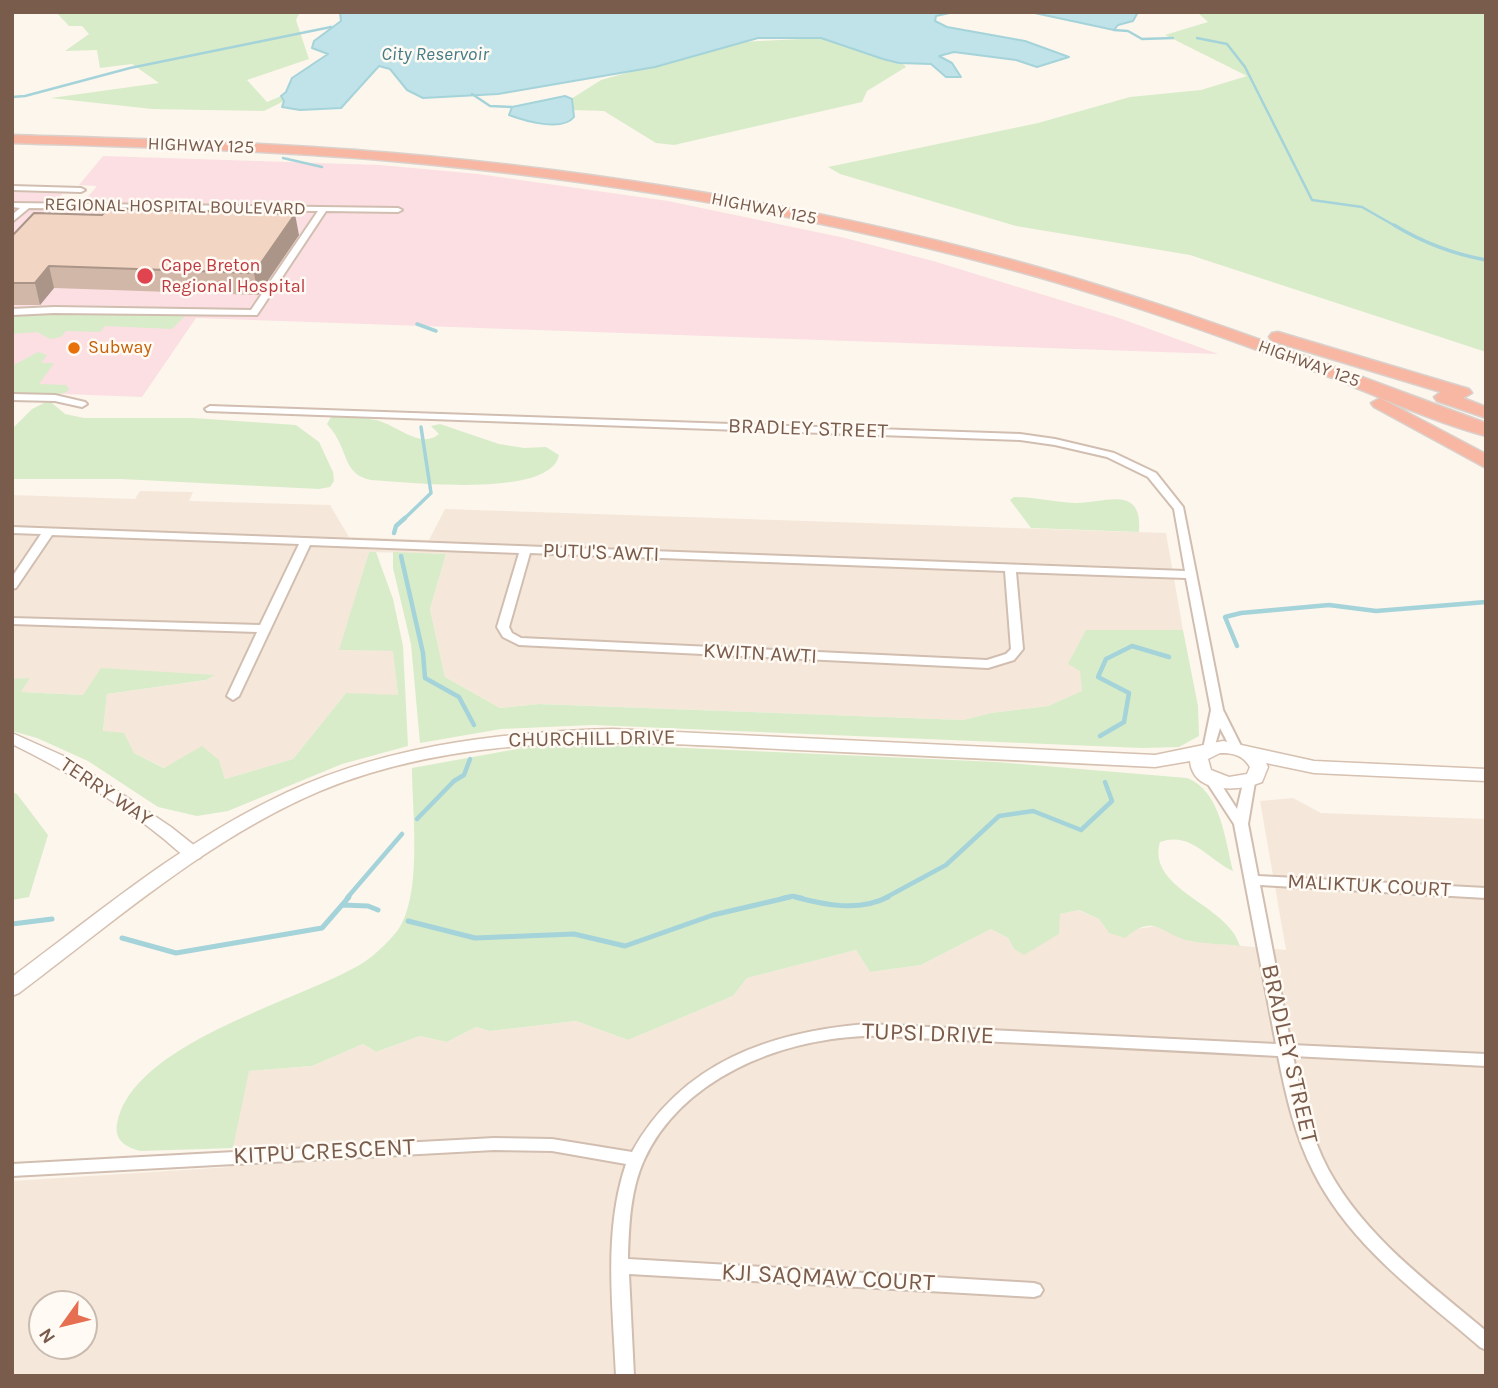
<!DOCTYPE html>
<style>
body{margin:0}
#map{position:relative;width:1498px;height:1388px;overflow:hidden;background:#fdf6ec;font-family:Karla,sans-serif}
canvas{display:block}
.frame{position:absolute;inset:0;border:14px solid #7a5c4d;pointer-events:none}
.north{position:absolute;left:28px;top:1290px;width:70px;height:70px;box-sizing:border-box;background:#fffaf3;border:2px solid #cabbb1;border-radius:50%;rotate:236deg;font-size:19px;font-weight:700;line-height:28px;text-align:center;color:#7a5c4d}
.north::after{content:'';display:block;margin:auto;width:24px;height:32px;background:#e76f51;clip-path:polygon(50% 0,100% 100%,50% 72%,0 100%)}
</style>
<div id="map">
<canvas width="1498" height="1388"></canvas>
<div class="frame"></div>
<div class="north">N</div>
</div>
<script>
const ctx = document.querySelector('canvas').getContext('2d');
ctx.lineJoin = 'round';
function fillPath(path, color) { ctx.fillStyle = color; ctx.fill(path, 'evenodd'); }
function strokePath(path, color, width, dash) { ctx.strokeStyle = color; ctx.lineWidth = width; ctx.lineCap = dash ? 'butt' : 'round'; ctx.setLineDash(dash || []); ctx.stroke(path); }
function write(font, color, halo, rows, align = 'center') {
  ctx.font = font + ' Karla,sans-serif'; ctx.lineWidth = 5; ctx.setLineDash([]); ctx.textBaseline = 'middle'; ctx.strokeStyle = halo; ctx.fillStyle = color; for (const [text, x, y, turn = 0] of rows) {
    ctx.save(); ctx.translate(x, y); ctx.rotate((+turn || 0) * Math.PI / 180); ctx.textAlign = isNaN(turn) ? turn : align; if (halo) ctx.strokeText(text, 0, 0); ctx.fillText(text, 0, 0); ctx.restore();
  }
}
const residential = new Path2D(`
 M 140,491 L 193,492 L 189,501 L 330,505 L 349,537 L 429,540 L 445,509 L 1166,533 L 1183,630 L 1086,630 L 1080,671 L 1083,691 L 1048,706 L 991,713 L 963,720 L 539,704 L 500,708 L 445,677 L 430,609 L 446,554 L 369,552 L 340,650 L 394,651 L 398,696 L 346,693 L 293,759 L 225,779 L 219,760 L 165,768 L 134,753 L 103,731 L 107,694 L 206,680 L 214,675 L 83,695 L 21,692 L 29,679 L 12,679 L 12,495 L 135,499 Z
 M 1293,798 L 1321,813 L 1486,819 L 1486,1376 L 12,1376 L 12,1181 L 229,1167 L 248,1071 L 312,1066 L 363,1044 L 376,1052 L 420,1036 L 447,1042 L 476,1027 L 490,1031 L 576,1021 L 628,1040 L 733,996 L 747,978 L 856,950 L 870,972 L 921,965 L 991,929 L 1008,938 L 1014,949 L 1060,914 L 1078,910 L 1099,919 L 1109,933 L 1156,926 L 1189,941 L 1286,950 L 1260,801 ZM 42,1304 L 84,1304 L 84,1346 L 42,1346 Z`);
const medical = new Path2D(`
 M 103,156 L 380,165 L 478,174 L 668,201 L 845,238 L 933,261 L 1119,318 L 1218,354 L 196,318 L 142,397 L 12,392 L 12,192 L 63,193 L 59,198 L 86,199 L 97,186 L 79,185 Z`);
const green = new Path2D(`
 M 56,12 L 300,12 L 296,20 L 309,59 L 247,80 L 267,102 L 281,96 L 284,101 L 264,111 L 152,109 L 51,98 L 159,83 L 132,64 L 100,68 L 97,50 L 65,51 L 89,34 L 82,26 L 69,26 Z
 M 1197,12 L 1486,12 L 1486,352 L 1190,255 L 1016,226 L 840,174 L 828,167 L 1038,123 L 1130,97 L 1201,90 L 1247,76 L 1165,35 L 1208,22 Z
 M 821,38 L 902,63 L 906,67 L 867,91 L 862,102 L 674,145 L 656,143 L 604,111 L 573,110 L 571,99 L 601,80 L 724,46 L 740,42 Z
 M 60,314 L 187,314 L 172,329 L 105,326 L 100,332 L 66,331 L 61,337 L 50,339 L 37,332 L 12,334 L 12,316 Z
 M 38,352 L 47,355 L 41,363 L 54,363 L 39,384 L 66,385 L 69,389 L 67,392 L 56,395 L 12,394 L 12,366 Z
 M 44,403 L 52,403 L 65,414 L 84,418 L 193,418 L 296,425 L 319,442 L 333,472 L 334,481 L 330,487 L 319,489 L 121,479 L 12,479 L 12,429 L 32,409 Z
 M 331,417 C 346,416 362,417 376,420 C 395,424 421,450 439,434 L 431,426 L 440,424 L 499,444 L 524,448 L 546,447 L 559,455 C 551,499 406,482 371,480 C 346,475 348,457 337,438 C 335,433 330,428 327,424 Z
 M 1014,497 C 1035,497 1055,502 1075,503 C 1103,504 1143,483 1139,532 L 1031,528 L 1010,500 Z
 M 369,552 L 376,552 L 393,599 L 403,646 L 408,746 L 342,764 L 228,811 L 197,816 L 158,807 L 88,761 L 37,738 L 12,731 L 12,679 L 30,678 L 21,692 L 83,695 L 101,668 L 215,675 L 206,680 L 107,694 L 103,731 L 124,733 L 134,753 L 164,768 L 202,746 L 219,760 L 225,779 L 293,759 L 346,693 L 398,695 L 393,651 L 339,650 Z
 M 393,552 L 446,554 L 430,609 L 445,677 L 500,708 L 539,704 L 963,720 L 991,713 L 1048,706 L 1082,691 L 1080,671 L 1068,664 L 1086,630 L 1183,630 L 1198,706 L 1199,736 L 1179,747 L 1142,748 L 593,725 L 501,729 L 420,743 L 411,644 L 393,568 Z
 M 539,745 L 641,746 L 997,762 L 1187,778 C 1221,791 1225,840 1233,871 C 1207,859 1191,831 1160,842 C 1146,890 1228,904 1240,946 C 1224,944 1206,944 1190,941 C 1160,934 1155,912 1125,938 L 1109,933 L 1099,919 L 1079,910 L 1060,914 L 1059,934 L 1024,955 L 1014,949 L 1008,938 L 991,929 L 921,965 L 870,972 L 856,950 L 747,978 L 733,996 L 628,1040 L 576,1021 L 490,1031 L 476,1027 L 447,1042 L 420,1036 L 376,1052 L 363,1044 L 312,1066 L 249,1071 L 233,1148 L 141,1151 C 127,1148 114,1141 117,1124 C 131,1045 291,1003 354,968 C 370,960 387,944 398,930 C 423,894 412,811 412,768 Z
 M 12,792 L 17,794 L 48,835 L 29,897 L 12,900 Z`);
const water = new Path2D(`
 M 340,12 L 954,12 L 936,16 L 935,21 L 947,27 L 1025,41 L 1069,57 L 1037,67 L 1016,60 L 954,52 L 939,56 L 952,63 L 961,77 L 946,77 L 931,64 L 899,63 L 883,59 L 821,38 L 758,38 L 655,67 L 498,94 L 423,98 L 407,90 L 390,69 L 379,66 L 341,108 L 300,110 L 282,107 L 284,101 L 281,96 L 286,92 L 292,78 L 328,54 L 312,48 L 314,41 L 341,21 Z
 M 1030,12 L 1138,12 L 1133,21 L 1118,25 L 1114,30 Z
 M 565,96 L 572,99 L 574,117 C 562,132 525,121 509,115 L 512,107 Z`);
const streamFar3 = new Path2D(`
 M 1114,30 L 1128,31 L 1142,39 L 1173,38
 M 1197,38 L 1227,44 L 1245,67 L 1312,200 L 1362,207 L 1397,227
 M 472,94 L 490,106 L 512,107
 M 12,97 L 25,96 L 130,68 L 331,27
 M 283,158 L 322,167`);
const streamFar2 = new Path2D(`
 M 1394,225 C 1422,242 1453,254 1486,260
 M 417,324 L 436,331
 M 403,520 L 431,493 L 421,427`);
const streamFar1 = new Path2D(`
 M 394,533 L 396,526 L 405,518
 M 401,556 L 423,653 L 425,678 L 459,697 L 474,725
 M 1237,646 L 1225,617 L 1241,613 L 1329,605 L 1376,611 L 1486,602
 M 1100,736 L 1124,722 L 1129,693 L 1098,677 L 1106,659 L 1132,646 L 1169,657
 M 417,819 L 454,781 L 464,775 L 470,759
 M 347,898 L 402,834
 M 783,898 L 793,896 L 802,898
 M 885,898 L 946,865 L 999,816 L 1033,811 L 1081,830 L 1112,801 L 1105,782`);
const stream = new Path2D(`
 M 795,897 C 825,905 859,912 888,897
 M 342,905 L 368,906 L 378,910
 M 408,921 L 475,938 L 574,934 L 625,946 L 713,915 L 790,897
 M 12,924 L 52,919
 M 122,938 L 176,953 L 322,928 L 349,897`);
const minor = new Path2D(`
 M 12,186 L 81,188 L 85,190 L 81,192 L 12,190 Z
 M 12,203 L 398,208 L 402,210 L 398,212 L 326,211 L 257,315 L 54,313 L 12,315 L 12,309 L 54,307 L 251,310 L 318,211 L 29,208 L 12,222 L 12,215 L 20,208 L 12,207 Z
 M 12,394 L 55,395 L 85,402 L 87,404 L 82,407 L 55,401 L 12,400 Z
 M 210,406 L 1020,434 L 1055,439 L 1114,453 L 1156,473 L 1183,507 L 1223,710 L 1242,748 L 1240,751 L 1232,751 L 1220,728 L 1213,752 L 1205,752 L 1203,749 L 1211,710 L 1186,578 L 1016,572 L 1023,649 L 1014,660 L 988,668 L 519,645 L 503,637 L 497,627 L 519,553 L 310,545 L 239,696 L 233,700 L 227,696 L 257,632 L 12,624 L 12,618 L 260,625 L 299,544 L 52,535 L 16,588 L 12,589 L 12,577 L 41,534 L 12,533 L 12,527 L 1185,571 L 1174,509 L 1148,477 L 1107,457 L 1055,445 L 1020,440 L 207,411 L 205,409 ZM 530,553 L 1005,571 L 1011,649 L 1006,654 L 987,660 L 521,638 L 512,633 L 509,627 Z
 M 1210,774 L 1215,775 L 1237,809 L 1244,779 L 1249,778 L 1255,782 L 1248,824 L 1258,876 L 1486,888 L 1486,898 L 1260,885 L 1291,1045 L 1486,1054 L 1486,1066 L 1293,1056 C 1301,1095 1310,1135 1328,1169 C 1364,1236 1429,1283 1486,1331 L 1486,1350 L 1480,1347 C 1420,1295 1351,1246 1314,1173 C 1295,1136 1286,1096 1278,1056 C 1193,1051 1108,1047 1023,1043 C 988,1041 953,1040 917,1038 C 900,1037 882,1035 864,1036 C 779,1040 682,1078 644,1160 C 630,1191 629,1226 628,1259 L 1034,1283 L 1040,1285 L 1043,1290 L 1040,1295 L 1034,1297 L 629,1274 L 634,1376 L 616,1376 C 613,1305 603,1232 626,1164 L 552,1151 L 494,1150 L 12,1176 L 12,1164 L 494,1138 L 552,1139 L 632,1152 C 682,1062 770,1032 867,1024 L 1276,1044 L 1234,824 L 1204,778 Z`);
const tertiary = new Path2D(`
 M 12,733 L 68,758 L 171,827 L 200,850 L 203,854 L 200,858 C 186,862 174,847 164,839 C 118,802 65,770 12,744 Z`);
const secondary = new Path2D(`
 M 613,729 L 1155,755 L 1223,741 L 1314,761 L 1486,769 L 1486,781 L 1314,773 L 1266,763 L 1268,767 L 1262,782 C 1239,792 1193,794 1190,761 L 1155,767 C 1036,761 917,755 798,750 C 637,742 473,728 320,791 C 209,838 115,921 19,993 L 12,996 L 12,977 C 94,916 175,848 267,802 C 374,747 494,732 613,729 ZM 1220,753 C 1233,753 1243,755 1250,767 L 1247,774 L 1229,777 L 1211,770 L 1208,759 Z`);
const motorway = new Path2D(`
 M 12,135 C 139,139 265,142 392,153 C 601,171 809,205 1012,260 C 1173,304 1329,365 1486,423 L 1486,436 C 1430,421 1376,395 1322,374 C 1215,334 1108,295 998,266 C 800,213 596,179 392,161 C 266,150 139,147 12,143 Z
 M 1278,332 L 1469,389 L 1472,393 L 1463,398 L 1486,407 L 1486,418 L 1437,401 L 1434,397 L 1441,392 L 1272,341 L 1269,337 L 1272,333 Z
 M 1380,398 L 1486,454 L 1486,468 L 1374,407 L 1371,403 Z`);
const wall = new Path2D(`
 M 299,235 L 258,295 L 54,288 L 40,305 L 12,305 L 12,236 Z`);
const shadedWall = new Path2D(`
 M 295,214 L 299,235 L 258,295 L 254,273 Z
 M 49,266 L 54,288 L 40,305 L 35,283 Z`);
const building = new Path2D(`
 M 108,208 L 295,214 L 254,273 L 49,266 L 35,283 L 12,283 L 12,236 L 34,213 L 102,215 Z`);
const markers = [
 [145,276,9,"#e0444e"],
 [74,348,7,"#e8710a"]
];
const farStreetnames = [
 ["HIGHWAY 125",201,146,2],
 ["REGIONAL HOSPITAL BOULEVARD",175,207,1],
 ["HIGHWAY 125",764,209,11],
 ["HIGHWAY 125",1309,364,20]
];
const farHealthnames = [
 ["Cape Breton",161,266],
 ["Regional Hospital",161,287]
];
const farFoodnames = [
 ["Subway",88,348]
];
const farWaternames = [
 ["City Reservoir",435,55]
];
const streetNames = [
 ["BRADLEY STREET",808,429,2],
 ["PUTU'S AWTI",601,553,2],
 ["KWITN AWTI",760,654,3],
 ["CHURCHILL DRIVE",592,739,-1],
 ["TERRY WAY",106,792,34],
 ["MALIKTUK COURT",1369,886,3]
];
const nearStreetnames = [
 ["TUPSI DRIVE",928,1034,2],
 ["BRADLEY STREET",1289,1054,77],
 ["KITPU CRESCENT",324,1152,-3],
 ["KJI SAQMAW COURT",828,1278,3]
];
fillPath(residential, '#f5e8da');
fillPath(medical, '#fbdfe3');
fillPath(green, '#d8ecc9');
fillPath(water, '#bfe3e8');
strokePath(water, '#a5d3da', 2);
strokePath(streamFar3, '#a5d3da', 2.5);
strokePath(streamFar2, '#a5d3da', 3.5);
strokePath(streamFar1, '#a5d3da', 4.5);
strokePath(stream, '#a5d3da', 5);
strokePath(minor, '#d1beb0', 4);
strokePath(tertiary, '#d1beb0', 3);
strokePath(secondary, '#d6c0b0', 3);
strokePath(motorway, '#dad1cd', 3);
fillPath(minor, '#fff');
fillPath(tertiary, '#fff');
fillPath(secondary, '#fff');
fillPath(motorway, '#f7b7a3');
fillPath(wall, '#d1b7a8');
fillPath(shadedWall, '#aa9588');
fillPath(building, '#f3d5c3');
strokePath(building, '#aa9588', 2);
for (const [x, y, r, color] of markers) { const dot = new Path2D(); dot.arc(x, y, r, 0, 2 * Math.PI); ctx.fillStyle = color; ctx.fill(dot); strokePath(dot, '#fffaf3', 2.5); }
write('18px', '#7a5c4d', '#fffaf3', farStreetnames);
write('18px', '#be3a42', '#fffaf3', farHealthnames, 'left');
write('18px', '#c56008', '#fffaf3', farFoodnames, 'left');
write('italic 19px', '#437c86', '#fffaf3', farWaternames);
write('21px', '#7a5c4d', '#fffaf3', streetNames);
write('24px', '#7a5c4d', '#fffaf3', nearStreetnames);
</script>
